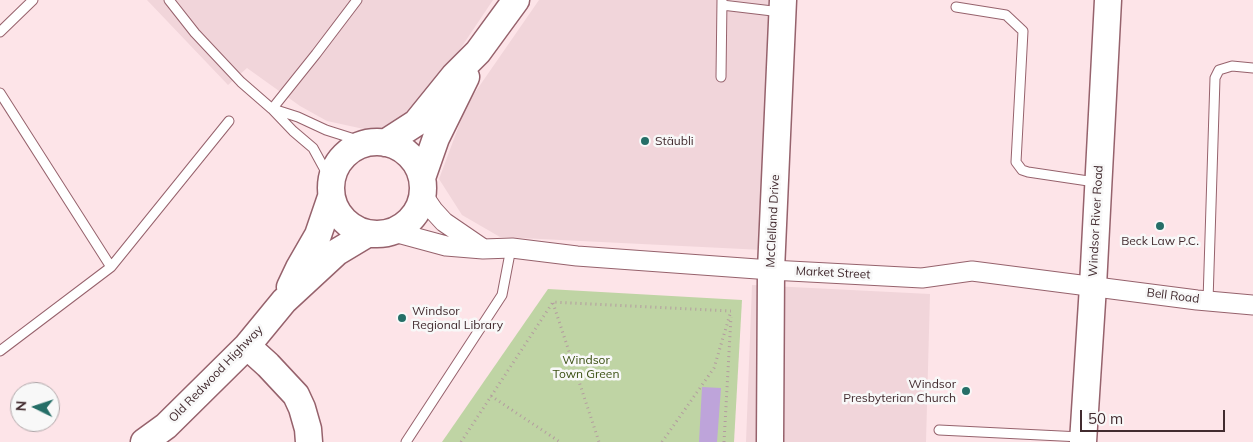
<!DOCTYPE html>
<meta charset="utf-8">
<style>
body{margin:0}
#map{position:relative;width:1253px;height:442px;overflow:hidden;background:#fde4e8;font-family:Mulish,sans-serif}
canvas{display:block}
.north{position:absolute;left:10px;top:382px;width:50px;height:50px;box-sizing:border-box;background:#f8f8f8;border:1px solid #afa6a8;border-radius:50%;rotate:274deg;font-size:14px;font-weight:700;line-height:20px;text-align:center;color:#422b2f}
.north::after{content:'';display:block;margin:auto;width:18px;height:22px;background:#256e67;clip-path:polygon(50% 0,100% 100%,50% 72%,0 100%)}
.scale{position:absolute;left:1080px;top:410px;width:145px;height:22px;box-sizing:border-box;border:2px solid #422b2f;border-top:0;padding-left:6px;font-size:15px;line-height:18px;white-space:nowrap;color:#422b2f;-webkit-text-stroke:4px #f8f8f8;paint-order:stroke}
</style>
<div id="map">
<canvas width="1253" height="442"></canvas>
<div class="north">N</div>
<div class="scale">50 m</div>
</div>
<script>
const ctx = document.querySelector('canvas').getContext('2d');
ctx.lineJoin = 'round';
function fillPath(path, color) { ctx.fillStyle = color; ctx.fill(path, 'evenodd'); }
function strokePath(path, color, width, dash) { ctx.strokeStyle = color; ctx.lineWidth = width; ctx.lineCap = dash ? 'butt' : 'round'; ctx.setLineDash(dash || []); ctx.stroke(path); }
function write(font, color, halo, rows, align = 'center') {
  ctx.font = font + ' Mulish,sans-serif'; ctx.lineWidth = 5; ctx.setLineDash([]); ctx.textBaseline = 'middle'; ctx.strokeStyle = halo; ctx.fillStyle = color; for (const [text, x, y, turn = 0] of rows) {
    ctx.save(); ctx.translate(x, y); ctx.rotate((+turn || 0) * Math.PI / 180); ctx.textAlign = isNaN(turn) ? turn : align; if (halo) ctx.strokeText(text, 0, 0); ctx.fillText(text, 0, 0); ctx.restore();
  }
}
const built = new Path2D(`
 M 147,0 L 493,0 L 420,109 L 400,126 L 373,131 L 327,121 L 300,106 L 247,68 L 228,85 Z
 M 539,0 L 769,0 L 763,250 L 500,237 L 462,215 L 439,179 L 467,104 Z
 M 752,285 L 930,294 L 926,442 L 746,442 Z`);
const green = new Path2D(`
 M 548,289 L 742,300 L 734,442 L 442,442 Z`);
const water = new Path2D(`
 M 702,387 L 721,388 L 717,442 L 699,442 Z`);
const path = new Path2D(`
 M 553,303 L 599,442
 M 491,396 L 560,442
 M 461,442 L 553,302 L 731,311
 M 662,442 L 714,368 L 731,311
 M 724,442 L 731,317`);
const lane = new Path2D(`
 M 169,0 L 195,33 L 241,82 L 272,109 L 293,131 L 313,148 L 331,181
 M 722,5 L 781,12
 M 956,7 L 1006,15 L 1023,31 L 1016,162 L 1022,170 L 1028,172 L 1095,182
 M 0,32 L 33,0
 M 721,77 L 722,0
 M 0,93 L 111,267
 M 272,109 L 316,54 L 357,0
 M 273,109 L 298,117 L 326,130 L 367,143
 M 1208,301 L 1215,78 L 1219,70 L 1232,66 L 1253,68
 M 0,351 L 111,267 L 229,121
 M 939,430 L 1081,437
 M 406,442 L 502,295 L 511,248`);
const street = new Path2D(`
 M 422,194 L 433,210 L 444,222 L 482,248
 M 390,233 L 398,233 L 446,246 L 483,249 L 512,248 L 577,256 L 771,270 L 922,278 L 972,271 L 1197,300 L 1253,305`);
const secondary = new Path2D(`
 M331 188a46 46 0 1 1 92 0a46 46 0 1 1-92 0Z
 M 385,143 L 416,123 L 454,76 L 478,52 L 516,0
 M 422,178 L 436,138 L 466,77
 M 290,287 L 299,268 L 318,235 L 331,197
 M 247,346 L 268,365 L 296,395 L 302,408 L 308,429 L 309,442
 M 144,442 L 166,426 L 247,346 L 284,301 L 337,252 L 367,234
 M 770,442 L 771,270 L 783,0
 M 1083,442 L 1093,286 L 1108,0`);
const markers = [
 [645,141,5,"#256e67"],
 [1160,226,5,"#256e67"],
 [402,318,5,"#256e67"],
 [966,391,5,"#256e67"]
];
const poiNames = [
 ["Stäubli",655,141],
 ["Beck Law P.C.",1160,241,"center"],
 ["Windsor",412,311],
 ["Regional Library",412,325],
 ["Windsor",956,384,"right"],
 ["Presbyterian Church",956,398,"right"]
];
const streetNames = [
 ["McClelland Drive",773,221,-87],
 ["Windsor River Road",1096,221,-87],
 ["Market Street",833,273,3],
 ["Bell Road",1173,296,7],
 ["Old Redwood Highway",216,374,-46]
];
const parkNames = [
 ["Windsor",586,360],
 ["Town Green",586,374]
];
fillPath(built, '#f1d5da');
fillPath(green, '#bfd4a4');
fillPath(water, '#bea4da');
strokePath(lane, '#96626c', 11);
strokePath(street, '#96626c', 21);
strokePath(secondary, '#96626c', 29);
strokePath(path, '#b39b9f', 3, [1, 4]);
strokePath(lane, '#fff', 9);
strokePath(street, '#fff', 19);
strokePath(secondary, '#fff', 26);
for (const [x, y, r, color] of markers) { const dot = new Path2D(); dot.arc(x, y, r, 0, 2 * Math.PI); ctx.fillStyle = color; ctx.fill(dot); strokePath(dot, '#f8f8f8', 2); }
write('12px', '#422b2f', '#f8f8f8', poiNames, 'left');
write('12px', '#422b2f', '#f8f8f8', streetNames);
write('12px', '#3a4f12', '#f8f8f8', parkNames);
</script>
